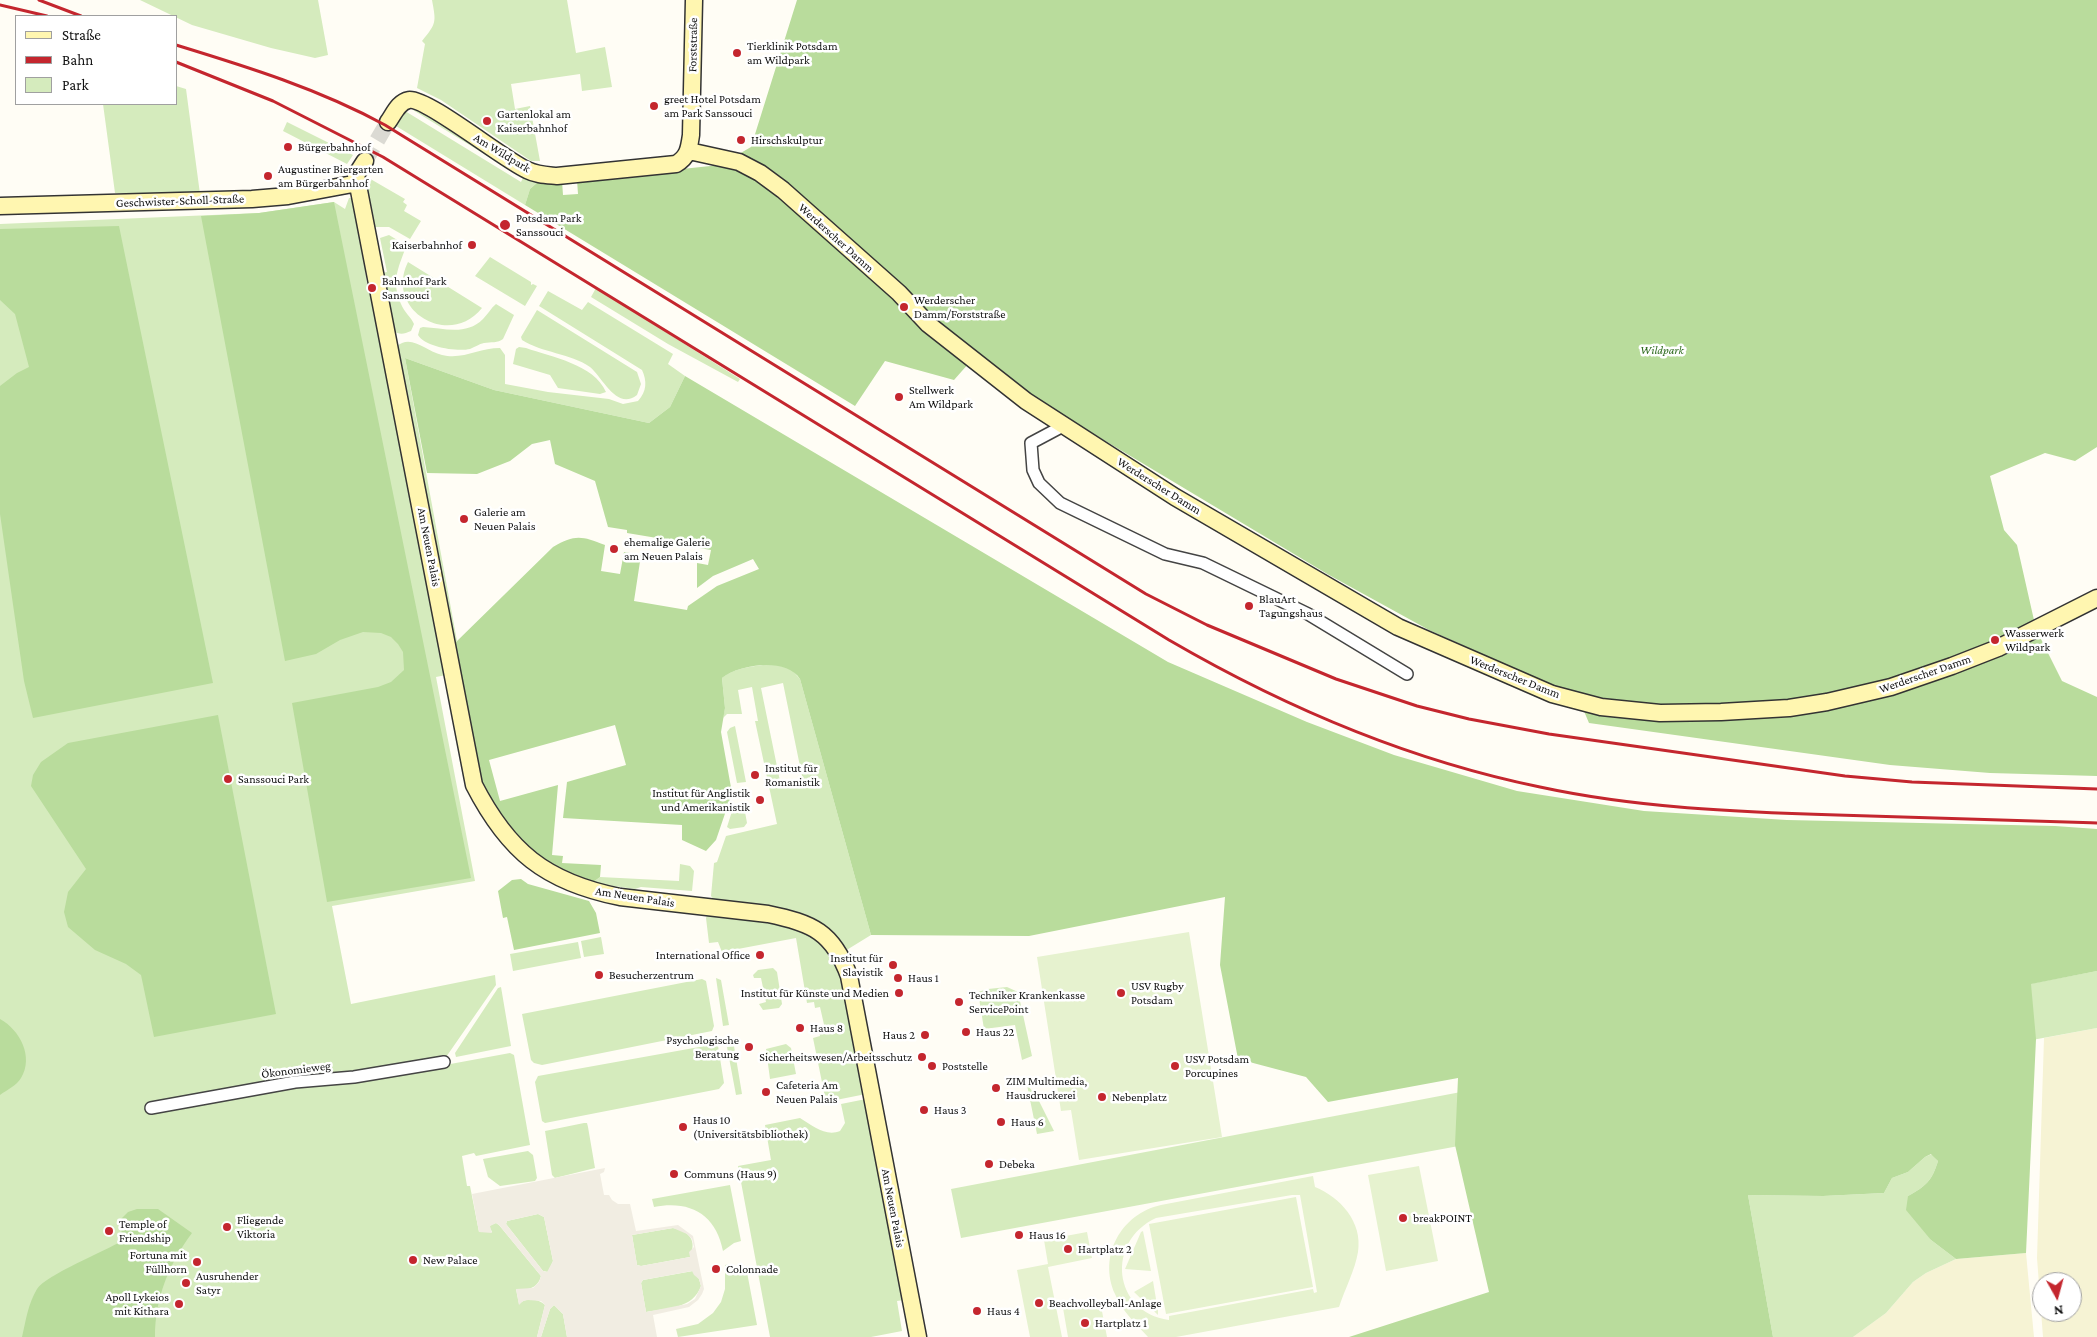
<!DOCTYPE html>
<meta charset="utf-8">
<style>
body{margin:0}
#map{position:relative;width:2097px;height:1337px;overflow:hidden;background:#fffdf5;font-family:"Crimson Pro",serif}
canvas{display:block}
.legend{position:absolute;left:15px;top:15px;width:162px;height:90px;box-sizing:border-box;background:#fff;border:1px solid #a0a0a0;margin:0;padding:6px 9px;list-style:none;font-size:15px;color:#111}
.legend li{display:flex;align-items:center;gap:10px;height:25px}
.legend b{width:25px;border:1px solid #a0a0a0}
.north{position:absolute;left:2032px;top:1272px;width:50px;height:50px;box-sizing:border-box;background:#fff;border:1px solid #a0a0a0;border-radius:50%;rotate:173deg;font-size:14px;font-weight:700;line-height:20px;text-align:center;color:#111}
.north::after{content:'';display:block;margin:auto;width:18px;height:22px;background:#c4262e;clip-path:polygon(50% 0,100% 100%,50% 72%,0 100%)}
</style>
<div id="map">
<canvas width="2097" height="1337"></canvas>
<ul class="legend">
<li><b style="height:6px;background:#fff6b0"></b>Straße</li>
<li><b style="height:6px;background:#c4262e"></b>Bahn</li>
<li><b style="height:14px;background:#d5ebbd"></b>Park</li>
</ul>
<div class="north">N</div>
</div>
<script>
const ctx = document.querySelector('canvas').getContext('2d');
ctx.lineJoin = 'round';
function fillPath(path, color) { ctx.fillStyle = color; ctx.fill(path, 'evenodd'); }
function strokePath(path, color, width, dash) { ctx.strokeStyle = color; ctx.lineWidth = width; ctx.lineCap = dash ? 'butt' : 'round'; ctx.setLineDash(dash || []); ctx.stroke(path); }
function write(font, color, halo, rows, align = 'center') {
  ctx.font = font + ' "Crimson Pro",serif'; ctx.lineWidth = 5; ctx.setLineDash([]); ctx.textBaseline = 'middle'; ctx.strokeStyle = halo; ctx.fillStyle = color; for (const [text, x, y, turn = 0] of rows) {
    ctx.save(); ctx.translate(x, y); ctx.rotate((+turn || 0) * Math.PI / 180); ctx.textAlign = isNaN(turn) ? turn : align; if (halo) ctx.strokeText(text, 0, 0); ctx.fillText(text, 0, 0); ctx.restore();
  }
}
const farmland = new Path2D(`
 M 2097,1028 L 2097,1337 L 2043,1337 L 2037,1258 L 2044,1038 ZM 2042,1282 L 2072,1282 L 2072,1312 L 2042,1312 Z
 M 2026,1253 L 2034,1337 L 1853,1337 L 1886,1313 L 1913,1282 L 1926,1273 L 1956,1259 Z`);
const green = new Path2D(`
 M 140,0 L 318,0 L 328,55 L 315,58 L 271,48 L 192,25 Z
 M 432,0 L 567,0 L 576,53 L 605,47 L 612,87 L 582,91 L 580,74 L 511,84 L 515,109 L 530,106 L 540,161 L 531,161 L 441,100 L 417,88 L 425,44 L 422,41 C 437,23 436,22 432,0 Z
 M 176,86 L 186,89 L 200,194 L 115,193 L 103,104 L 176,104 Z
 M 416,108 L 539,181 L 530,189 L 525,205 L 396,126 L 405,111 L 521,182 L 523,178 L 413,110 Z
 M 287,122 L 353,155 L 347,164 L 283,131 Z
 M 367,177 L 405,199 L 403,202 L 407,205 L 404,211 L 421,221 L 410,239 L 389,227 L 374,227 L 364,181 Z
 M 349,198 L 353,198 L 368,269 L 365,270 L 368,290 L 372,290 L 446,675 L 436,677 L 475,881 L 332,906 L 351,1004 L 495,975 L 496,985 L 444,1060 L 445,1065 L 510,1053 L 514,1055 L 530,1145 L 476,1156 L 474,1153 L 462,1156 L 467,1186 L 470,1186 L 479,1232 L 492,1232 L 489,1226 L 496,1223 L 499,1225 L 541,1276 C 538,1288 528,1291 516,1289 L 519,1304 C 526,1297 539,1299 545,1305 L 537,1337 L 0,1337 L 0,224 L 259,213 L 334,202 L 345,209 Z
 M 389,235 L 404,244 L 406,247 C 398,268 391,282 401,304 C 404,312 411,317 414,324 L 411,331 C 404,334 400,335 393,331 L 382,273 L 387,272 L 380,238 Z
 M 490,257 L 531,282 L 531,285 L 533,284 L 537,286 L 525,306 L 475,276 Z
 M 408,262 L 482,308 C 449,349 384,310 408,262 Z
 M 596,288 L 740,379 L 738,382 L 668,344 L 591,297 Z
 M 548,291 L 582,310 L 588,302 L 673,354 L 668,364 L 685,376 L 670,407 L 649,423 L 494,390 L 405,358 L 457,641 L 455,643 L 457,653 L 454,653 L 396,347 C 411,333 425,351 442,355 C 463,360 479,348 500,348 L 505,355 L 505,384 L 548,392 L 609,399 L 623,404 L 638,401 C 647,391 647,381 642,370 L 539,306 Z
 M 496,304 L 514,315 L 503,339 C 498,343 491,342 484,343 C 479,344 475,347 470,349 C 457,352 425,347 418,335 L 420,328 L 423,327 C 444,328 466,336 483,319 C 488,314 491,308 496,304 Z
 M 537,310 L 637,372 L 641,384 L 637,395 C 617,411 603,378 590,367 C 570,353 542,353 522,340 L 521,337 Z
 M 519,347 L 526,348 C 551,357 594,364 606,392 L 600,394 L 558,388 L 550,375 L 513,364 L 516,349 Z
 M 777,664 L 791,669 L 800,679 L 871,935 L 845,951 L 834,936 L 714,900 L 711,896 L 714,863 L 717,862 L 726,836 L 777,824 L 755,721 L 758,721 L 752,687 L 738,690 L 742,714 L 727,714 L 723,718 L 725,708 L 722,678 C 735,667 760,665 777,664 ZM 783,683 L 803,781 L 781,786 L 761,688 Z
 M 735,726 L 746,782 L 737,783 L 727,732 L 730,728 Z
 M 734,805 L 738,805 L 745,812 L 747,823 L 744,827 L 730,829 L 727,827 Z
 M 680,864 L 690,866 L 694,871 L 692,891 L 641,887 L 635,889 L 592,883 L 600,877 L 679,881 Z
 M 708,913 L 789,923 L 820,940 L 840,966 L 866,1094 L 826,1102 L 813,1038 L 820,1036 L 819,1031 L 825,1029 L 820,1007 L 815,1008 L 814,1002 L 807,1003 L 796,938 L 722,952 L 718,942 L 709,943 L 706,918 Z
 M 601,937 L 604,954 L 584,957 L 581,941 Z
 M 578,942 L 581,958 L 513,971 L 510,954 Z
 M 773,968 L 777,972 L 782,1004 L 779,1008 L 763,1010 L 759,1004 L 766,1002 L 761,978 L 754,978 L 753,975 L 758,970 Z
 M 2097,971 L 2097,1028 L 961,1238 L 951,1189 Z
 M 716,978 L 721,980 L 729,1025 L 723,1026 Z
 M 702,979 L 706,981 L 714,1026 L 712,1031 L 542,1065 L 534,1063 L 531,1060 L 522,1014 Z
 M 501,987 L 511,1046 L 456,1057 L 455,1053 L 498,988 Z
 M 1007,987 L 1018,992 L 1032,1056 L 1022,1060 L 1015,1025 L 984,1029 L 978,992 L 988,989 Z
 M 716,1044 L 718,1046 L 724,1083 L 719,1089 L 545,1123 L 542,1121 L 535,1082 L 538,1076 Z
 M 786,1044 L 791,1048 L 796,1074 L 770,1079 L 766,1049 Z
 M 734,1046 L 742,1094 L 736,1095 L 727,1047 Z
 M 1027,1085 L 1036,1095 L 1054,1131 L 1037,1134 Z
 M 866,1099 L 904,1300 L 897,1301 L 902,1331 L 871,1337 L 770,1337 L 738,1166 L 771,1160 L 765,1125 L 800,1118 C 813,1126 826,1137 840,1131 L 845,1123 L 841,1104 Z
 M 584,1123 L 587,1123 L 588,1127 L 595,1168 L 555,1178 L 552,1175 L 545,1131 Z
 M 528,1151 L 533,1155 L 537,1178 L 535,1181 L 500,1186 L 488,1177 L 483,1159 Z
 M 1932,1154 L 1938,1161 C 1932,1181 1926,1186 1908,1196 L 1931,1240 L 1956,1259 L 1926,1273 L 1913,1282 L 1886,1313 L 1853,1337 L 1773,1337 L 1748,1195 L 1823,1196 L 1884,1193 L 1892,1178 L 1908,1172 L 1925,1157 Z
 M 730,1185 L 741,1241 L 734,1243 L 723,1251 C 716,1215 691,1200 654,1207 L 652,1199 Z
 M 538,1214 L 544,1217 L 553,1261 L 548,1272 L 543,1271 L 506,1224 L 507,1221 Z
 M 673,1228 C 690,1232 697,1240 690,1257 L 641,1266 L 637,1265 L 632,1235 Z
 M 730,1264 L 739,1269 L 746,1267 L 757,1325 L 678,1337 L 676,1329 L 698,1324 L 713,1313 L 721,1302 L 725,1289 L 725,1265 Z
 M 693,1271 L 699,1279 L 701,1286 C 693,1309 667,1308 646,1312 L 641,1283 L 643,1280 Z
 M 554,1305 L 563,1314 L 567,1337 L 541,1337 L 550,1309 Z`);
const forest = new Path2D(`
 M 797,0 L 2097,0 L 2097,447 L 2075,461 L 2045,453 L 1990,476 L 2004,530 L 2017,545 L 2036,629 L 2062,681 L 2097,697 L 2097,776 L 1990,773 L 1890,765 L 1589,723 L 1578,697 L 1429,630 L 1329,575 L 1077,424 L 1018,385 L 977,354 L 954,380 L 885,361 L 855,406 L 525,205 L 530,189 L 539,181 L 562,181 L 563,195 L 578,194 L 577,180 L 720,165 L 751,147 Z
 M 334,202 L 471,878 L 327,902 L 292,703 L 378,687 L 391,682 L 404,670 L 403,652 L 398,644 L 391,637 L 381,633 L 363,632 L 340,640 L 316,654 L 285,661 L 201,216 L 259,213 Z
 M 119,226 L 213,683 L 33,718 L 24,681 L 0,514 L 0,386 L 17,373 L 29,367 L 15,314 L 0,300 L 0,229 Z
 M 405,358 L 494,390 L 649,423 L 670,407 L 685,376 L 1168,662 L 1307,722 L 1394,755 L 1517,791 L 1644,811 L 1787,820 L 2055,826 L 2097,829 L 2097,971 L 2031,984 L 2036,1039 L 2026,1253 L 1956,1259 L 1931,1240 L 1906,1210 L 1908,1196 C 1926,1186 1932,1181 1938,1161 L 1931,1154 L 1925,1157 L 1908,1172 L 1892,1178 L 1884,1193 L 1823,1196 L 1748,1195 L 1773,1337 L 1349,1337 L 1489,1292 L 1455,1145 L 1458,1078 L 1328,1102 L 1306,1077 L 1238,1059 L 1220,965 L 1225,897 L 1029,936 L 871,935 L 800,679 C 787,657 739,664 722,678 L 725,708 L 721,732 L 732,793 L 716,840 L 706,851 L 682,840 L 682,825 L 563,818 L 567,782 L 626,765 L 615,725 L 489,760 L 500,801 L 558,785 L 552,855 L 563,856 L 562,863 L 601,865 L 600,877 L 592,883 C 579,877 565,873 553,866 C 518,847 494,809 478,774 L 455,643 L 553,547 C 575,534 582,536 605,545 L 601,571 L 620,574 L 624,552 L 641,555 L 634,601 L 687,610 L 688,606 L 717,586 L 759,569 L 753,559 L 713,576 L 697,588 L 697,563 L 708,565 L 711,550 L 699,548 L 699,545 L 627,533 L 627,530 L 608,527 L 595,481 L 555,464 L 550,440 L 532,444 L 510,461 L 477,474 L 427,473 Z
 M 218,715 L 276,1014 L 154,1037 L 141,975 L 126,964 L 95,950 L 68,927 L 64,912 L 68,892 L 86,869 L 31,786 L 33,775 L 41,762 L 68,743 Z
 M 521,879 L 528,884 L 589,901 L 596,913 L 600,933 L 514,950 L 507,917 L 503,918 L 498,891 L 512,880 Z
 M 0,1019 C 20,1030 34,1057 21,1078 C 17,1085 7,1090 0,1095 Z
 M 137,1209 L 158,1209 L 192,1233 C 169,1264 155,1298 155,1337 L 22,1337 C 26,1320 28,1304 37,1289 C 46,1275 105,1251 122,1241 L 121,1219 L 128,1212 Z`);
const pitch = new Path2D(`
 M 1189,932 L 1222,1137 L 1079,1160 L 1071,1110 L 1061,1111 L 1037,957 Z
 M 1419,1166 L 1438,1261 L 1386,1271 L 1368,1175 Z
 M 1313,1176 L 1315,1187 C 1340,1197 1363,1222 1358,1252 C 1355,1270 1345,1289 1339,1307 L 1176,1337 L 1148,1337 C 1136,1324 1122,1311 1115,1294 C 1098,1256 1121,1214 1161,1205 ZM 1292,1195 L 1300,1195 L 1317,1292 L 1314,1293 L 1313,1289 L 1169,1316 L 1169,1320 C 1112,1312 1106,1241 1156,1218 Z
 M 1296,1197 L 1313,1287 L 1166,1314 L 1149,1224 Z
 M 1143,1231 L 1151,1271 L 1125,1269 L 1141,1232 Z
 M 1087,1232 L 1092,1258 L 1048,1267 L 1062,1337 L 1030,1337 L 1017,1270 L 1048,1264 L 1044,1240 Z
 M 1153,1281 L 1158,1311 L 1158,1315 L 1134,1292 Z
 M 1100,1301 L 1107,1337 L 1068,1337 L 1063,1308 Z`);
const plaza = new Path2D(`
 M 605,1168 L 604,1172 L 600,1174 L 604,1195 L 609,1195 L 612,1200 L 618,1204 L 630,1204 L 636,1231 L 678,1225 L 693,1236 L 704,1289 L 702,1294 L 698,1300 L 689,1307 L 653,1315 L 657,1337 L 567,1337 L 563,1314 L 554,1305 L 550,1309 L 541,1337 L 537,1337 L 545,1305 L 541,1301 L 528,1300 L 523,1301 L 519,1305 L 516,1289 L 533,1288 L 539,1282 L 541,1276 L 499,1225 L 496,1223 L 490,1226 L 492,1233 L 479,1232 L 472,1194 ZM 538,1214 L 544,1217 L 553,1261 L 547,1272 L 543,1271 L 506,1224 L 507,1221 ZM 673,1228 L 687,1234 L 692,1239 L 694,1247 L 689,1252 L 690,1257 L 641,1266 L 637,1265 L 632,1235 ZM 692,1271 L 694,1275 L 699,1279 L 701,1286 L 695,1299 L 687,1304 L 646,1312 L 641,1283 L 643,1280 Z`);
const secondaryTunnel = new Path2D(`
 M 365,161 L 388,122`);
const street = new Path2D(`
 M 1063,426 L 1031,443 L 1033,470 L 1039,483 L 1060,503 L 1165,554 L 1203,563 L 1308,614 L 1407,674
 M 151,1108 L 295,1082 L 354,1077 L 444,1062`);
const secondary = new Path2D(`
 M 388,122 C 394,114 398,102 409,100 C 426,97 504,160 527,170 C 537,175 546,175 557,176 L 676,164 C 688,157 689,149 691,135 L 694,0
 M 689,151 L 739,162 L 760,173 L 783,190 L 899,293 L 928,324 L 1026,401 L 1175,497 L 1398,627 L 1552,694 L 1601,707 L 1660,713 L 1721,712 L 1789,708 L 1827,702 L 1891,687 L 1952,666 L 1998,648 L 2097,598
 M 365,161 L 356,175 L 474,785 C 508,851 545,882 620,897 L 768,914 C 812,923 833,932 849,976 L 918,1337
 M 0,206 L 252,199 L 288,196 L 358,183`);
const rail = new Path2D(`
 M 39,0 L 81,16
 M 0,5 L 47,16
 M 176,45 C 248,67 319,89 385,125 L 1146,594 L 1207,625 L 1336,679 L 1417,706 L 1469,719 L 1549,734 L 1845,776 L 1912,782 L 2097,789
 M 176,62 L 273,101 L 383,157 L 1169,640 C 1286,708 1408,760 1540,787 C 1637,808 1737,812 1837,815 C 1923,818 2010,821 2097,823`);
const markers = [
 [737,53,5,"#c4262e"],
 [654,106,5,"#c4262e"],
 [487,121,5,"#c4262e"],
 [741,140,5,"#c4262e"],
 [288,147,5,"#c4262e"],
 [268,176,5,"#c4262e"],
 [505,225,6,"#c4262e"],
 [472,245,5,"#c4262e"],
 [372,288,5,"#c4262e"],
 [904,307,5,"#c4262e"],
 [899,397,5,"#c4262e"],
 [464,519,5,"#c4262e"],
 [614,549,5,"#c4262e"],
 [1249,606,5,"#c4262e"],
 [1995,640,5,"#c4262e"],
 [755,775,5,"#c4262e"],
 [228,779,5,"#c4262e"],
 [760,800,5,"#c4262e"],
 [760,955,5,"#c4262e"],
 [893,965,5,"#c4262e"],
 [599,975,5,"#c4262e"],
 [898,978,5,"#c4262e"],
 [899,993,5,"#c4262e"],
 [1121,993,5,"#c4262e"],
 [959,1002,5,"#c4262e"],
 [800,1028,5,"#c4262e"],
 [966,1032,5,"#c4262e"],
 [925,1035,5,"#c4262e"],
 [749,1047,5,"#c4262e"],
 [922,1057,5,"#c4262e"],
 [932,1066,5,"#c4262e"],
 [1175,1066,5,"#c4262e"],
 [996,1088,5,"#c4262e"],
 [766,1092,5,"#c4262e"],
 [1102,1097,5,"#c4262e"],
 [924,1110,5,"#c4262e"],
 [1001,1122,5,"#c4262e"],
 [683,1127,5,"#c4262e"],
 [989,1164,5,"#c4262e"],
 [674,1174,5,"#c4262e"],
 [1403,1218,5,"#c4262e"],
 [227,1227,5,"#c4262e"],
 [109,1231,5,"#c4262e"],
 [1019,1235,5,"#c4262e"],
 [1068,1249,5,"#c4262e"],
 [413,1260,5,"#c4262e"],
 [197,1262,5,"#c4262e"],
 [716,1269,5,"#c4262e"],
 [186,1283,5,"#c4262e"],
 [1039,1303,5,"#c4262e"],
 [179,1304,5,"#c4262e"],
 [977,1311,5,"#c4262e"],
 [1085,1323,5,"#c4262e"]
];
const streetNames = [
 ["Forststraße",693,45,-89],
 ["Am Wildpark",502,153,31],
 ["Geschwister-Scholl-Straße",180,201,-2],
 ["Werderscher Damm",836,238,42],
 ["Werderscher Damm",1159,486,32],
 ["Am Neuen Palais",429,547,79],
 ["Werderscher Damm",1925,674,-19],
 ["Werderscher Damm",1515,677,22],
 ["Am Neuen Palais",635,897,9],
 ["Ökonomieweg",296,1070,-7],
 ["Am Neuen Palais",893,1208,79]
];
const poiNames = [
 ["Tierklinik Potsdam",747,46],
 ["am Wildpark",747,60],
 ["greet Hotel Potsdam",664,99],
 ["am Park Sanssouci",664,113],
 ["Gartenlokal am",497,114],
 ["Kaiserbahnhof",497,128],
 ["Hirschskulptur",751,140],
 ["Bürgerbahnhof",298,147],
 ["Augustiner Biergarten",278,169],
 ["am Bürgerbahnhof",278,183],
 ["Potsdam Park",516,218],
 ["Sanssouci",516,232],
 ["Kaiserbahnhof",462,245,"right"],
 ["Bahnhof Park",382,281],
 ["Sanssouci",382,295],
 ["Werderscher",914,300],
 ["Damm/Forststraße",914,314],
 ["Stellwerk",909,390],
 ["Am Wildpark",909,404],
 ["Galerie am",474,512],
 ["Neuen Palais",474,526],
 ["ehemalige Galerie",624,542],
 ["am Neuen Palais",624,556],
 ["BlauArt",1259,599],
 ["Tagungshaus",1259,613],
 ["Wasserwerk",2005,633],
 ["Wildpark",2005,647],
 ["Institut für",765,768],
 ["Romanistik",765,782],
 ["Sanssouci Park",238,779],
 ["Institut für Anglistik",750,793,"right"],
 ["und Amerikanistik",750,807,"right"],
 ["International Office",750,955,"right"],
 ["Institut für",883,958,"right"],
 ["Slavistik",883,972,"right"],
 ["Besucherzentrum",609,975],
 ["Haus 1",908,978],
 ["USV Rugby",1131,986],
 ["Potsdam",1131,1000],
 ["Institut für Künste und Medien",889,993,"right"],
 ["Techniker Krankenkasse",969,995],
 ["ServicePoint",969,1009],
 ["Haus 8",810,1028],
 ["Haus 22",976,1032],
 ["Haus 2",915,1035,"right"],
 ["Psychologische",739,1040,"right"],
 ["Beratung",739,1054,"right"],
 ["Sicherheitswesen/Arbeitsschutz",912,1057,"right"],
 ["USV Potsdam",1185,1059],
 ["Porcupines",1185,1073],
 ["Poststelle",942,1066],
 ["ZIM Multimedia,",1006,1081],
 ["Hausdruckerei",1006,1095],
 ["Cafeteria Am",776,1085],
 ["Neuen Palais",776,1099],
 ["Nebenplatz",1112,1097],
 ["Haus 3",934,1110],
 ["Haus 10",693,1120],
 ["(Universitätsbibliothek)",693,1134],
 ["Haus 6",1011,1122],
 ["Debeka",999,1164],
 ["Communs (Haus 9)",684,1174],
 ["breakPOINT",1413,1218],
 ["Fliegende",237,1220],
 ["Viktoria",237,1234],
 ["Temple of",119,1224],
 ["Friendship",119,1238],
 ["Haus 16",1029,1235],
 ["Hartplatz 2",1078,1249],
 ["Fortuna mit",187,1255,"right"],
 ["Füllhorn",187,1269,"right"],
 ["New Palace",423,1260],
 ["Colonnade",726,1269],
 ["Ausruhender",196,1276],
 ["Satyr",196,1290],
 ["Apoll Lykeios",169,1297,"right"],
 ["mit Kithara",169,1311,"right"],
 ["Beachvolleyball-Anlage",1049,1303],
 ["Haus 4",987,1311],
 ["Hartplatz 1",1095,1323]
];
const parkNames = [
 ["Wildpark",1662,350]
];
fillPath(farmland, '#f6f3d4');
fillPath(green, '#d5ebbd');
fillPath(forest, '#b9dc9c');
fillPath(pitch, '#e6f2cf');
fillPath(plaza, '#f1ede2');
strokePath(secondaryTunnel, '#dbdad3', 16, [16, 8]);
strokePath(street, '#444', 14);
strokePath(secondary, '#333', 19);
strokePath(street, '#fff', 11);
strokePath(secondary, '#fff6b0', 16);
strokePath(rail, '#c4262e', 3);
for (const [x, y, r, color] of markers) { const dot = new Path2D(); dot.arc(x, y, r, 0, 2 * Math.PI); ctx.fillStyle = color; ctx.fill(dot); strokePath(dot, '#fff', 2); }
write('12px', '#111', '#fff', streetNames);
write('12px', '#111', '#fff', poiNames, 'left');
write('italic 12px', '#2f6b1f', '#fff', parkNames);
</script>
